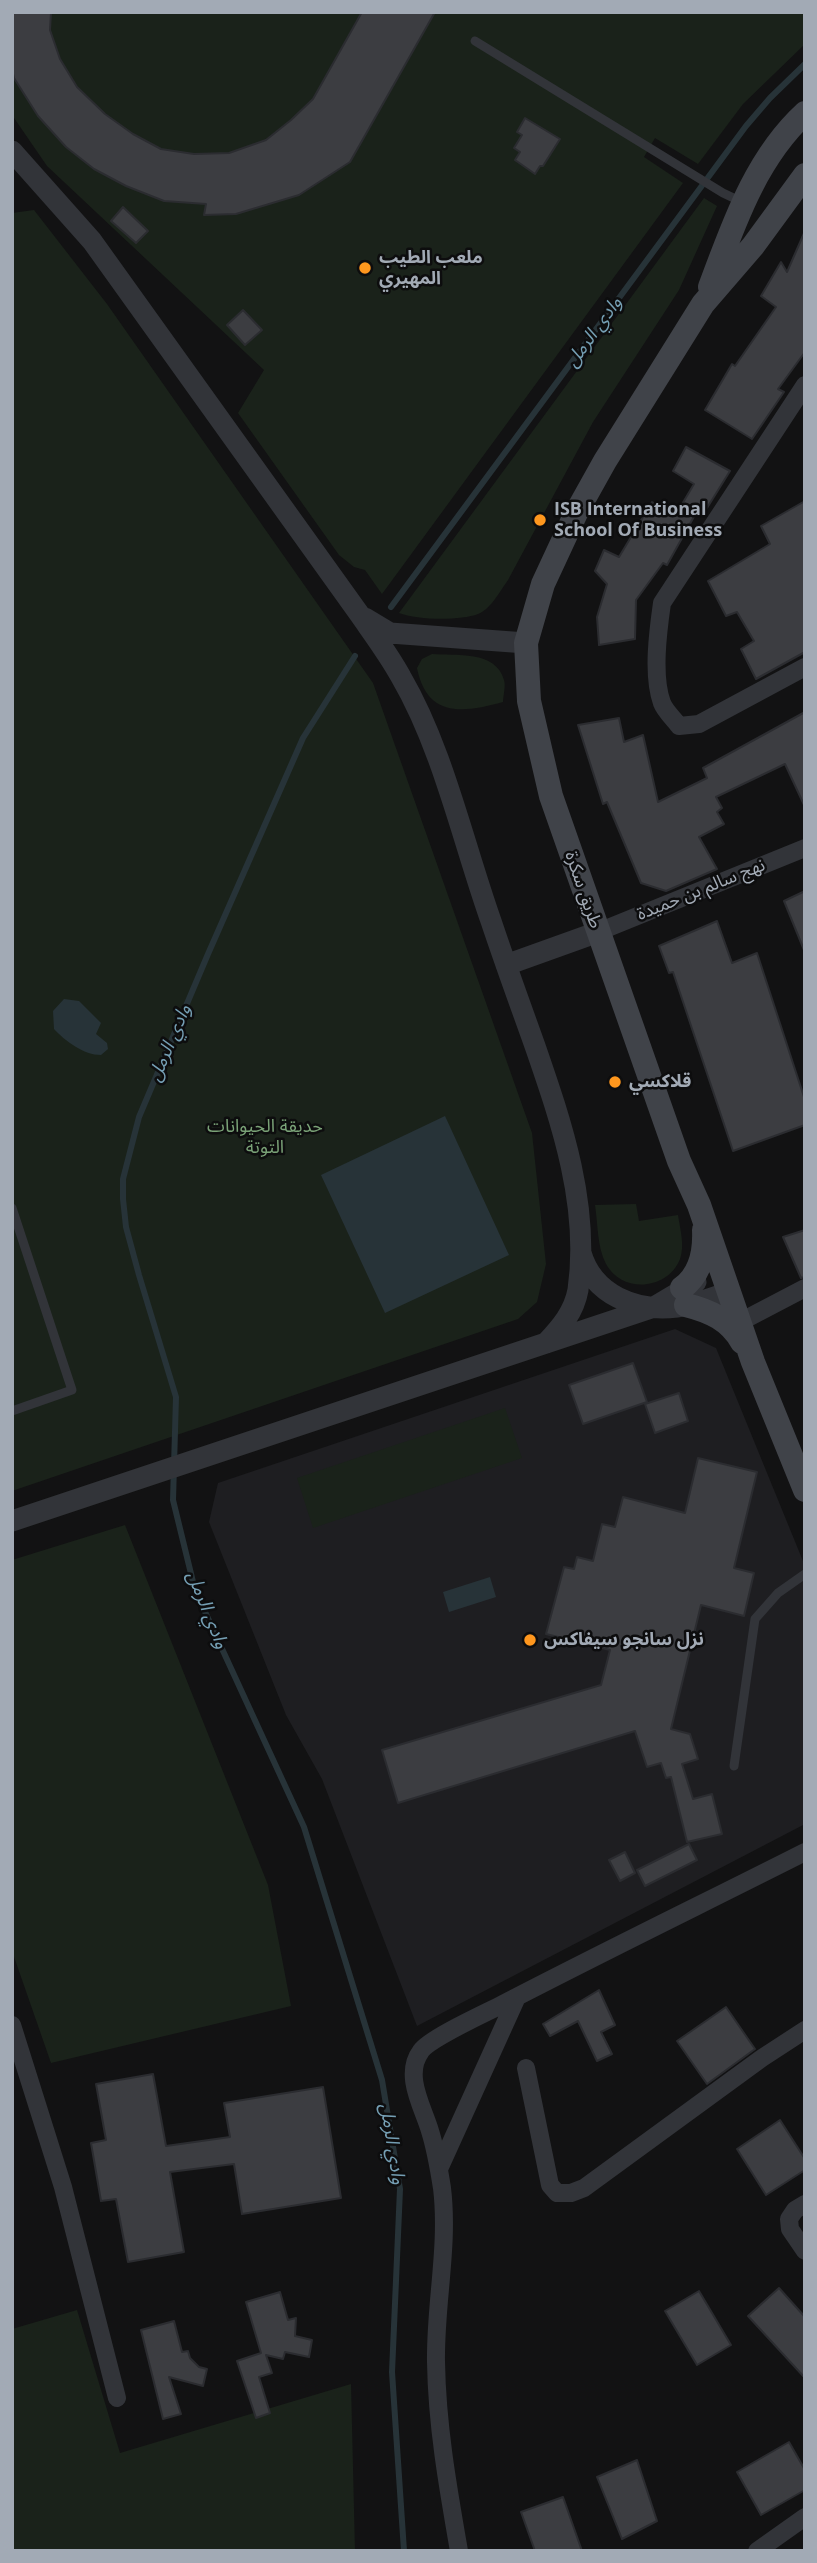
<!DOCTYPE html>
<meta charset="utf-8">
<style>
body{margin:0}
#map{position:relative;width:817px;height:2563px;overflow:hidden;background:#121213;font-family:"Open Sans",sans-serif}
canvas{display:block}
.frame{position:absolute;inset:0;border:14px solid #a2aab5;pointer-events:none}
</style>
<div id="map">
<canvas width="817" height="2563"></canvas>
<div class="frame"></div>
</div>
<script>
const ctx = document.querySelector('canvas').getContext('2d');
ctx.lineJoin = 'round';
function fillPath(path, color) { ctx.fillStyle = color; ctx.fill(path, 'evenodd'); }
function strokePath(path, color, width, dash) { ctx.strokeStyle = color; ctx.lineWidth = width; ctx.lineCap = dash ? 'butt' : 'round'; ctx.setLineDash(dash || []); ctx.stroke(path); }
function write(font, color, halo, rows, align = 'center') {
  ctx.font = font + ' "Open Sans","Noto Sans Arabic",sans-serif'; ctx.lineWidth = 5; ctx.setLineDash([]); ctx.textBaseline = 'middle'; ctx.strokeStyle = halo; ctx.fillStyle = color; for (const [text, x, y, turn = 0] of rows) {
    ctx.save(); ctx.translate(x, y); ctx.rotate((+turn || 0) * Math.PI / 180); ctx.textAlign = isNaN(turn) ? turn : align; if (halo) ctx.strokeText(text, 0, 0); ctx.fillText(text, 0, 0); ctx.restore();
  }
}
const built = new Path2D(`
 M 675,1329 L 716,1348 L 805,1566 L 805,1824 L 417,2026 L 322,1779 L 286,1715 L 209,1522 L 218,1483 Z`);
const green = new Path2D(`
 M 12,12 L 805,12 L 805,44 L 743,104 L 698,164 L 655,138 L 644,157 L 683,183 L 382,594 L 365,570 L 354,567 L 339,555 L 238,413 L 264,370 L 47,166 L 12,115 Z
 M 704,198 L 717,206 L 679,290 L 593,422 L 508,580 C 500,591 491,609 478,614 C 460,621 417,620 399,613 Z
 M 34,210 L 107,304 L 373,683 L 532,1133 L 546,1264 L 537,1302 L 518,1319 L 12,1491 L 12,213 Z
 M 432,654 C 455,656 496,650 504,680 C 506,686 503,696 503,702 C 463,713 427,718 417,668 L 422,659 Z
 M 636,1204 L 639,1221 L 678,1215 C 680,1229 685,1245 680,1259 C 668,1290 622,1294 606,1264 C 597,1247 598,1224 595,1205 Z
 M 505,1408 L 522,1458 L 313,1528 L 297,1478 Z
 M 125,1525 L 268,1885 L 291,2006 L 51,2063 L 12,1951 L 12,1560 Z
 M 77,2310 L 120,2453 L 351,2384 L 355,2551 L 12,2551 L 12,2329 Z`);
const water = new Path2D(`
 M 64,999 L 79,1001 L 101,1023 L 96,1034 L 107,1043 L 108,1049 L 101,1055 C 84,1055 65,1041 54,1029 L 53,1011 Z
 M 445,1116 L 509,1255 L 385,1313 L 321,1175 Z
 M 490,1577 L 496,1597 L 449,1612 L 443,1592 Z`);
const stream = new Path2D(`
 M 391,607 L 746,126 L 770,98 L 805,64
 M 355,656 L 303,738 L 208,954 L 139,1117 L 123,1179 L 123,1199 L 126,1227 L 139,1275 L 176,1397 L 173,1500 L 195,1590 L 304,1827 L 382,2080 L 400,2189 L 392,2372 L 404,2551`);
const building = new Path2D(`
 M 12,12 L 51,12 L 50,30 L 60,59 L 77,87 L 105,114 L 133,134 L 161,149 L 194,154 L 229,153 L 266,140 L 291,120 L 313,99 L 362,12 L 435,12 L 350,162 L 299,195 L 236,214 L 204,215 L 206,204 L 164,201 L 126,186 L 94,169 L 66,147 L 38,116 L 14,78 L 12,70 Z
 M 525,118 L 560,139 L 543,166 L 540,166 L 535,174 L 515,160 L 520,152 L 514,148 L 522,135 L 517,132 Z
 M 123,207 L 148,231 L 136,243 L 111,221 Z
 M 805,231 L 805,352 L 778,389 L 784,392 L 752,439 L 705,410 L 732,364 L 735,366 L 776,307 L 761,296 L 781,262 L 787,272 Z
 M 243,310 L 262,330 L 245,345 L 227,325 Z
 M 686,447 L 730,471 L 702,516 L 696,513 L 667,565 L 663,563 L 636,600 L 635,639 L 599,645 L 597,617 L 607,584 L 595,571 L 604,550 L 619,557 L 652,502 L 675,516 L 694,484 L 673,471 Z
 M 805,501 L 805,652 L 756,679 L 741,649 L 754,641 L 737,612 L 726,616 L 708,581 L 770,544 L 761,526 Z
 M 805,712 L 805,807 L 785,764 L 716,797 L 722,808 L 717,812 L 724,824 L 699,837 L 717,869 L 666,891 L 641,883 L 607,802 L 603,804 L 578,725 L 619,718 L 624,742 L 643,735 L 658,802 L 707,778 L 703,768 Z
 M 805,891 L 805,950 L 804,950 L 784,901 Z
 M 717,921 L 732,963 L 757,953 L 805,1100 L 805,1125 L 733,1151 L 673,972 L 669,973 L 659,946 Z
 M 805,1230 L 805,1277 L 801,1278 L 783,1237 Z
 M 633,1363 L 647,1402 L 583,1424 L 569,1385 Z
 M 679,1393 L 688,1421 L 655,1433 L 645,1404 Z
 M 698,1458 L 757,1472 L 734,1568 L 754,1573 L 744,1616 L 701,1605 L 671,1729 L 690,1734 L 698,1759 L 682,1764 L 693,1799 L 712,1794 L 722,1834 L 687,1842 L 671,1777 L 666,1778 L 661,1763 L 647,1767 L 635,1731 L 398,1803 L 382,1750 L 601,1685 L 610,1650 L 546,1634 L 564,1567 L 574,1569 L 577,1557 L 593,1561 L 602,1524 L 615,1527 L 623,1497 L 685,1513 Z
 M 689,1844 L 697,1860 L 645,1886 L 637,1870 Z
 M 625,1852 L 635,1873 L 620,1881 L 609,1860 Z
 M 599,1990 L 615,2025 L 601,2032 L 612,2054 L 597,2061 L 578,2021 L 550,2036 L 543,2024 Z
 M 726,2007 L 755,2049 L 707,2084 L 677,2041 Z
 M 153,2074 L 166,2146 L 230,2137 L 224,2103 L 323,2087 L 341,2198 L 242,2214 L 234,2164 L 170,2172 L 184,2252 L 128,2262 L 116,2199 L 101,2201 L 91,2143 L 106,2140 L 96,2084 Z
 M 780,2120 L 805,2159 L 805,2170 L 766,2195 L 737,2149 Z
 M 779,2288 L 805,2317 L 805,2378 L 748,2316 Z
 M 699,2291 L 731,2345 L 697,2365 L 665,2311 Z
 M 280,2292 L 288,2320 L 296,2318 L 295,2336 L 312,2340 L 309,2357 L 285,2352 L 283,2359 L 266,2355 L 272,2373 L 259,2377 L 270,2413 L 256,2418 L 237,2361 L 261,2353 L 246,2302 Z
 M 174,2321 L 182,2352 L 188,2351 L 190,2358 L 199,2367 L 207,2369 L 203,2386 L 169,2377 L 181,2414 L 163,2419 L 141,2330 Z
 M 789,2442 L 805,2470 L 805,2490 L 761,2515 L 737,2472 Z
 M 637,2460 L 657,2521 L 622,2539 L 597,2477 Z
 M 563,2497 L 582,2551 L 535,2551 L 521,2512 Z`);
const service = new Path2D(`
 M 475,41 L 723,193 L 742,202
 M 12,1208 L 72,1390 L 12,1411
 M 734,1766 L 755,1619 L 778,1593 L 805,1574`);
const minor = new Path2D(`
 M 805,385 L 662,603 C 658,631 652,676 662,703 C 665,711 674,719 679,726 L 699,724 L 805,667
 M 598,932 L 805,848
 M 740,1322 L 805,1288
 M 12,2025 L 63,2187 L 117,2398
 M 526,2068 L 550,2185 L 557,2193 L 571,2193 L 584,2188 L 762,2058 L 805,2030
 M 439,2169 L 517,1997
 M 805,2204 L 795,2210 L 789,2219 L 790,2229 L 805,2251
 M 459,2551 C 448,2488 437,2426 436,2362 C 435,2304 449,2246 442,2188 C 439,2169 436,2150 430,2131 C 423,2107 403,2075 421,2051 C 430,2038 486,2013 503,2004 C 603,1952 704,1903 805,1852
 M 757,2551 L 805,2517`);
const tertiary = new Path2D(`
 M 12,151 L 92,241 L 360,615 C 374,635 389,655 401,677 C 443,749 463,842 491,921 C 505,963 520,1004 535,1046 C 562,1124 590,1206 578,1290 C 574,1312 561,1327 546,1343
 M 365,618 L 390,633 L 526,643
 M 506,965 L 598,932
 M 581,1253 C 593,1295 636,1312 677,1307 C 694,1305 712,1298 729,1292
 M 12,1521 L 654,1307 L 696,1282`);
const secondary = new Path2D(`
 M 805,175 L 753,246 L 703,304 L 605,461 L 576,513 L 543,584 L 526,643 L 529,701 L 551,796 L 679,1161 L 699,1205 L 753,1362 L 805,1490
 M 710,287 C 733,226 755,159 805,113
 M 682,1288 C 701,1274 705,1252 704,1230
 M 686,1305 C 710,1311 730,1320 742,1342`);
const markers = [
 [365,268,7,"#ff971e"],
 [540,520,7,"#ff971e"],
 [615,1082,7,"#ff971e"],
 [530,1640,7,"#ff971e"]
];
const poiNames = [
 ["ملعب الطيب",379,258],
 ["المهيري",379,279],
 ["ISB International",554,510],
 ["School Of Business",554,531],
 ["قلاكسي",629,1082],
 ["نزل سانجو سيفاكس",544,1640]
];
const streetNames = [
 ["طريق سكرة",583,890,71],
 ["نهج سالم بن حميدة",701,890,-22]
];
const parkNames = [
 ["حديقة الحيوانات",265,1127],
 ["التوتة",265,1148]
];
const waterNames = [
 ["وادي الرمل",594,332,-54],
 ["وادي الرمل",170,1043,-67],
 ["وادي الرمل",207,1610,68],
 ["وادي الرمل",392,2144,81]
];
fillPath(built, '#1e1e21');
fillPath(green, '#1a221a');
fillPath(water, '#273338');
strokePath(stream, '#273338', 6);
fillPath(building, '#3c3d41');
strokePath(building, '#2b2c30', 2);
strokePath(service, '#323439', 9);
strokePath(minor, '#323439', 18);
strokePath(tertiary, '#323439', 21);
strokePath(secondary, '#404349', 24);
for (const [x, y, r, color] of markers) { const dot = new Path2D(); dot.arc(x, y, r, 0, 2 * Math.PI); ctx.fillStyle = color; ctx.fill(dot); strokePath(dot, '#0d0d0e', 2.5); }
write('bold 18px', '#a2aab5', '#0d0d0e', poiNames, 'left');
write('18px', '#a2aab5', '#0d0d0e', streetNames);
write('18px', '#7aa277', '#0d0d0e', parkNames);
write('italic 19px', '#759fb4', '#0d0d0e', waterNames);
</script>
